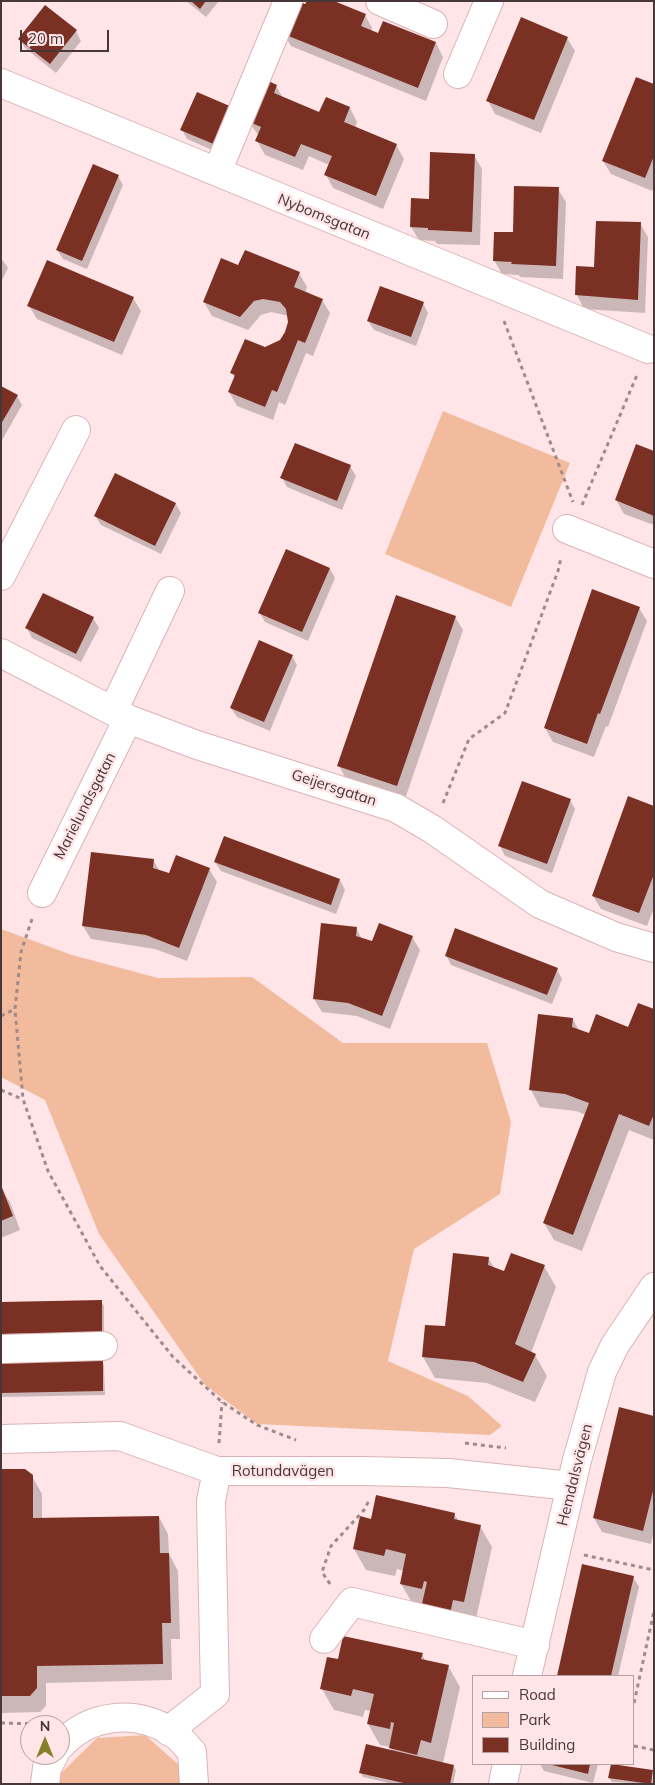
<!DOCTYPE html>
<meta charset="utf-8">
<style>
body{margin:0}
#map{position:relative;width:655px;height:1785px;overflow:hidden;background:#ffe5e7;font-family:Mulish,sans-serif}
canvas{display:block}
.frame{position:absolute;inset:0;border:2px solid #473738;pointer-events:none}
.legend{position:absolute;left:472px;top:1675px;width:162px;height:90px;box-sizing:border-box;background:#ffe5e7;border:1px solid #b59fa1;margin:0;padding:6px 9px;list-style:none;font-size:15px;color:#473738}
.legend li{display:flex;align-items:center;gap:10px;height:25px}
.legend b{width:25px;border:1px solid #b59fa1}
.north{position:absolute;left:20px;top:1715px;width:50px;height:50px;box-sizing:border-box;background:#ffe5e7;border:1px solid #b59fa1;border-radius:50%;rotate:0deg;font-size:14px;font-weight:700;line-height:20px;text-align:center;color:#473738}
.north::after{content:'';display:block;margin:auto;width:18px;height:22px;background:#888028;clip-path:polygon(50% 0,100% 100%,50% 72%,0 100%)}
.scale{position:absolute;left:20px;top:30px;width:89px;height:22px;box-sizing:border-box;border:2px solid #473738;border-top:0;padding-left:6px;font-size:15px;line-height:18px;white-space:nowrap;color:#473738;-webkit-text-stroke:4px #ffe5e7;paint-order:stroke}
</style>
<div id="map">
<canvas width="655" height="1785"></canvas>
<div class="frame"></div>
<ul class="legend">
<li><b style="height:6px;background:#fff"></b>Road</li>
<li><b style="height:14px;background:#f3bb9d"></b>Park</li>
<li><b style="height:14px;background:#7b3024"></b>Building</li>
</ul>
<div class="north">N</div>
<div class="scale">20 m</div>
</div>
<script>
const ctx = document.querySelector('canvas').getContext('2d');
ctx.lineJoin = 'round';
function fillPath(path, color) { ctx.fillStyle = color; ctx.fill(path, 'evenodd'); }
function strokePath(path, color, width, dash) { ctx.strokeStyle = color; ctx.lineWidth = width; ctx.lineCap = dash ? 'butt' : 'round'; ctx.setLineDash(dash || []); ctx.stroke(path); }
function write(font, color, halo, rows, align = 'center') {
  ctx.font = font + ' Mulish,sans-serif'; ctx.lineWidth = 5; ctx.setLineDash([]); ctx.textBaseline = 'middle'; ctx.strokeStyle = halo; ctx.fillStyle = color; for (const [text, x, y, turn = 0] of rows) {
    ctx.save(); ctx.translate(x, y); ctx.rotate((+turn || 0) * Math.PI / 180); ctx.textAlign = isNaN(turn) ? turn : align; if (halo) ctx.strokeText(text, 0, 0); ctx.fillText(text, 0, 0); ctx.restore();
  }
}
const green = new Path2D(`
 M 443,411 L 570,463 L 511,607 L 385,554 Z
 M 1,929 L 72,955 L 158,978 L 252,977 L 343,1043 L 487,1043 L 511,1122 L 500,1194 L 414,1249 L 388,1361 L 468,1396 L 502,1426 L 490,1435 L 257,1424 L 205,1385 L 99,1234 L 45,1100 L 1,1077 Z
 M 145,1735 L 180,1766 L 181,1784 L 58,1784 L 58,1776 L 97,1738 Z`);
const shadow = new Path2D(`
 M 186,1 L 219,1 L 206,17 Z
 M 306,6 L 365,15 L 372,28 L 371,32 L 436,43 L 443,57 L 426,101 L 291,46 L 283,33 Z
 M 76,31 L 81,41 L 56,73 L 25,48 L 20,39 Z
 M 567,38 L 575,51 L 541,133 L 495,114 L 488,101 Z
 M 654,85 L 654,188 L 652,191 L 611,174 L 603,161 Z
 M 276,86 L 283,98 L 320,114 L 350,108 L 357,122 L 355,128 L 396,145 L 404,159 L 383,209 L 333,188 L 326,175 L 329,165 L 309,156 L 303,170 L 265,155 L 257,141 L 259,136 L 248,121 Z
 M 197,94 L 221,154 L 187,139 L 182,130 Z
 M 474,155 L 482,169 L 480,245 L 437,244 L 435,241 L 419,240 L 411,227 L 430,200 Z
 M 118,176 L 123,185 L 87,269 L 63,259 L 57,250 Z
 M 558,189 L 566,202 L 563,279 L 520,277 L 519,275 L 502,274 L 494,260 L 514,234 Z
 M 640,223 L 648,237 L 645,313 L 584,309 L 577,295 L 596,268 Z
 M 1,258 L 8,268 L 1,282 Z
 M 239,267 L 299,273 L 307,287 L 305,293 L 322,300 L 330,313 L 313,356 L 306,353 L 285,405 L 279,402 L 273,420 L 237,406 L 229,392 L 235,378 L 232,373 L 265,348 L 280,341 L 287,332 L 289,316 L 271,312 L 261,315 L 248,330 L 212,316 L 204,302 Z
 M 133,298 L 141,311 L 122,355 L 37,319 L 29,306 Z
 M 423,303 L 428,313 L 416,346 L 374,330 L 368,321 Z
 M 1,387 L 17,396 L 22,405 L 1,442 Z
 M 654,452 L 654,525 L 624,514 L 616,500 Z
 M 350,466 L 356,476 L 342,510 L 287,487 L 282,478 Z
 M 176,504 L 181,513 L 161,554 L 101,525 L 95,516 Z
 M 287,550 L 330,569 L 335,578 L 308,641 L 265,622 L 259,612 Z
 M 639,608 L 647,621 L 608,727 L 606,726 L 594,757 L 553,742 L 545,728 Z
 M 455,617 L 463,630 L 405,799 L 346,779 L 339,766 Z
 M 93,618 L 99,628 L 81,662 L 32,638 L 27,628 Z
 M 292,656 L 297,665 L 270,731 L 237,717 L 231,708 Z
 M 570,800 L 575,809 L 552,873 L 505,856 L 500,846 Z
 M 654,807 L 654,908 L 647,926 L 601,909 L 593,896 Z
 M 224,838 L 340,880 L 345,890 L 336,914 L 221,871 L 215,862 Z
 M 153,860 L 160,871 L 170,875 L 209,869 L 217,882 L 187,961 L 155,949 L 91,939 L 83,926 Z
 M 356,928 L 362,939 L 373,943 L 412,937 L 420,950 L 390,1029 L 357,1016 L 322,1012 L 314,999 Z
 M 446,955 L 557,969 L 562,979 L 552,1004 L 451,965 Z
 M 654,1010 L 654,1140 L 629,1130 L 582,1251 L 554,1240 L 544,1223 L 586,1115 L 576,1111 L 540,1107 L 531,1090 L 539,1016 L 573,1019 L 579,1031 L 589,1034 L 629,1028 Z
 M 1,1189 L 10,1202 L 20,1230 L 1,1238 Z
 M 488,1258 L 495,1269 L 505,1272 L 544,1266 L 556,1287 L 531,1353 L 535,1355 L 547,1376 L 535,1402 L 487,1383 L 435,1378 L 423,1357 L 447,1328 Z
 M 101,1301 L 104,1306 L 104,1336 L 1,1339 L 1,1304 Z
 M 102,1360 L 104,1365 L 105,1395 L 1,1397 L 1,1362 Z
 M 620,1409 L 654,1417 L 654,1531 L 651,1544 L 602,1532 L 594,1518 Z
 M 1,1470 L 32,1476 L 42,1494 L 42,1519 L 159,1517 L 168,1534 L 169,1554 L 178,1571 L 180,1639 L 171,1639 L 172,1680 L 46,1683 L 46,1706 L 40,1712 L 1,1713 Z
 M 454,1514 L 459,1521 L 480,1526 L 492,1547 L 475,1623 L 413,1604 L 401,1584 L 404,1571 L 397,1569 L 395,1576 L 366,1570 L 354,1549 L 371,1520 Z
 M 583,1566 L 633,1577 L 639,1587 L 618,1676 L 558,1676 Z
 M 422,1654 L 426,1662 L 448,1666 L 460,1687 L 443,1763 L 453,1766 L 456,1770 L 453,1784 L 393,1784 L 363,1777 L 360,1772 L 392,1752 L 390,1747 L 380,1745 L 368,1724 L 371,1711 L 365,1710 L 363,1717 L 334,1710 L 322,1689 L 339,1661 Z
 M 540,1764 L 598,1764 L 593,1783 L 544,1771 Z
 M 612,1764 L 652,1771 L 653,1784 L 612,1782 L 609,1778 Z`);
const building = new Path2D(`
 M 191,1 L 206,1 L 200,9 Z
 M 298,1 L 305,4 L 307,1 L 334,1 L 366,14 L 361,26 L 378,33 L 383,21 L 436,42 L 418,88 L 281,33 Z
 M 45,5 L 77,30 L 50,64 L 18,39 Z
 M 521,17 L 568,37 L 534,120 L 486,101 Z
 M 636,77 L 654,84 L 654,156 L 645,178 L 602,161 Z
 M 264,79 L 277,85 L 274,93 L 319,112 L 326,97 L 350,107 L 344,122 L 397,144 L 376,196 L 324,175 L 332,156 L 301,144 L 295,157 L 255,141 L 261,127 L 247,121 Z
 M 197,92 L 232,107 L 216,145 L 180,130 Z
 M 430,152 L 475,154 L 472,232 L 428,230 L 428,228 L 410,227 L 411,198 L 429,199 Z
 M 93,164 L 119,175 L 82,261 L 56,250 Z
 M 514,186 L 559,187 L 556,266 L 511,264 L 512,262 L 493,261 L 494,232 L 513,232 Z
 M 596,221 L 641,222 L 638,300 L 575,295 L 576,266 L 594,267 Z
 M 245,250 L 300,272 L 294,287 L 323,299 L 305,343 L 298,340 L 277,392 L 272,390 L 265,407 L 228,392 L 235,375 L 230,373 L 245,339 L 265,347 L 280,340 L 285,332 L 288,322 L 286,309 L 280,302 L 263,299 L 254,301 L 240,317 L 203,302 L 221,258 L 238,265 Z
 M 47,260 L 134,297 L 114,342 L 27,306 Z
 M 380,286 L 424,302 L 411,337 L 367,321 Z
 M 1,386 L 18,395 L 1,424 Z
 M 295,443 L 351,465 L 337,501 L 280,478 Z
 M 636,444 L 654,451 L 654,516 L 615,500 Z
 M 115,473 L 176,503 L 155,546 L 94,516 Z
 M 286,549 L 330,568 L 302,632 L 258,613 Z
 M 592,589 L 640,607 L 600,714 L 598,713 L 587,744 L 544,728 Z
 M 43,593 L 94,617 L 76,654 L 25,628 Z
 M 396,595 L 456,616 L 397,786 L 337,766 Z
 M 259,640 L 293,655 L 264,722 L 230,708 Z
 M 522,781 L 571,799 L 547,864 L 498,846 Z
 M 628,796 L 654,806 L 654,874 L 639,913 L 592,896 Z
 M 224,836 L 340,879 L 331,905 L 214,862 Z
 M 91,852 L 154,859 L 153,868 L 169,873 L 176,855 L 210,868 L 179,948 L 146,935 L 82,926 Z
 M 321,923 L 357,927 L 356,936 L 372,941 L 379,923 L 413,936 L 382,1016 L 348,1003 L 313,999 Z
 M 455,928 L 558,968 L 547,995 L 445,956 Z
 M 638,1003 L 654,1009 L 654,1114 L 649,1126 L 619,1114 L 573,1235 L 543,1223 L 589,1103 L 565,1094 L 529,1090 L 538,1014 L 573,1018 L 572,1027 L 589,1033 L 596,1014 L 628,1027 Z
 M 1,1185 L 13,1216 L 1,1221 Z
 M 453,1253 L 489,1257 L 488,1265 L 504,1271 L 511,1253 L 545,1265 L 515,1344 L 536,1354 L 523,1382 L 474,1362 L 422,1357 L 425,1325 L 445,1326 Z
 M 102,1300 L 102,1332 L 1,1334 L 1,1302 Z
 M 103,1359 L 103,1391 L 1,1393 L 1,1361 Z
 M 619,1407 L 654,1416 L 654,1487 L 643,1531 L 593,1518 Z
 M 1,1469 L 25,1469 L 33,1475 L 33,1518 L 159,1516 L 160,1553 L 169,1553 L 171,1623 L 162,1623 L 163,1664 L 37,1666 L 37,1688 L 30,1696 L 1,1696 Z
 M 376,1495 L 455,1513 L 454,1519 L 481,1525 L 464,1602 L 453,1600 L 450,1614 L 421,1608 L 427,1582 L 424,1581 L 422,1589 L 400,1584 L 406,1554 L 386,1549 L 384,1556 L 353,1549 L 360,1516 L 371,1519 Z
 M 582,1564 L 634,1576 L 611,1676 L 557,1676 Z
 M 343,1636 L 423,1653 L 421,1659 L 449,1665 L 431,1743 L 421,1740 L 417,1755 L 389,1748 L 394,1723 L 391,1722 L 390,1729 L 367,1724 L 374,1694 L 353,1689 L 351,1696 L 320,1689 L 327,1657 L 338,1659 Z
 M 366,1744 L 454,1765 L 450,1784 L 408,1784 L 359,1773 Z
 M 548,1764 L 590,1764 L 588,1774 Z
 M 611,1764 L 653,1770 L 651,1784 L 608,1778 Z`);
const path = new Path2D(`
 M 504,321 L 573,502
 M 582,505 L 637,375
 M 443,803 L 469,739 L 505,713 L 558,571 L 561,558
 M 32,919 L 21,952 L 15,1009 L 23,1099 L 48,1171 L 100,1266 L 173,1357 L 222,1402 L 257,1425 L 296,1440
 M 1,1016 L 15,1009
 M 1,1090 L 22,1099
 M 219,1443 L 222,1402
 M 465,1443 L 506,1448
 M 584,1555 L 654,1570
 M 330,1584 L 322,1572 L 331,1546 L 365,1509 L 369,1500
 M 634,1703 L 654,1611
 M 1,1723 L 41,1724
 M 634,1746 L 654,1750`);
const minor = new Path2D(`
 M 380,1 L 433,24
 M 458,74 L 489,1
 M 1,83 L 648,349
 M 217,172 L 288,1
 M 567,529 L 654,564
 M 1,576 L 76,430
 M 1,653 L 128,719 L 197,745 L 396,808 L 432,829 L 540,904 L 616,937 L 654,948
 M 113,711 L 170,591
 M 42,893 L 128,719
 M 1,1349 L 103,1346
 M 1,1439 L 120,1436 L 217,1471
 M 324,1639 L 352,1602 L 535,1645
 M 527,1676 L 577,1460 L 602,1372 L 615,1345 L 654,1287
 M 168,1731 L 215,1694 L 211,1501 L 217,1471 L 364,1471 L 448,1473 L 571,1486
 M 60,1746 C 90,1713 136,1709 173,1733 C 180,1737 186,1746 192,1752 L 194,1784
 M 45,1784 L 47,1768 L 54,1755
 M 503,1784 L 507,1764`);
const streetNames = [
 ["Nybomsgatan",324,217,22],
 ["Geijersgatan",334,788,18],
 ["Marielundsgatan",85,806,-63],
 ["Rotundavägen",283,1471],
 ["Hemdalsvägen",575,1475,-76]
];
fillPath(green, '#f3bb9d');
fillPath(shadow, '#0003');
fillPath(building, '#7b3024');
strokePath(minor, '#dbb3b6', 30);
strokePath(path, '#a08b8c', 3, [4, 4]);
strokePath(minor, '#fff', 28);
write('15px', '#473738', '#ffe5e7', streetNames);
</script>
